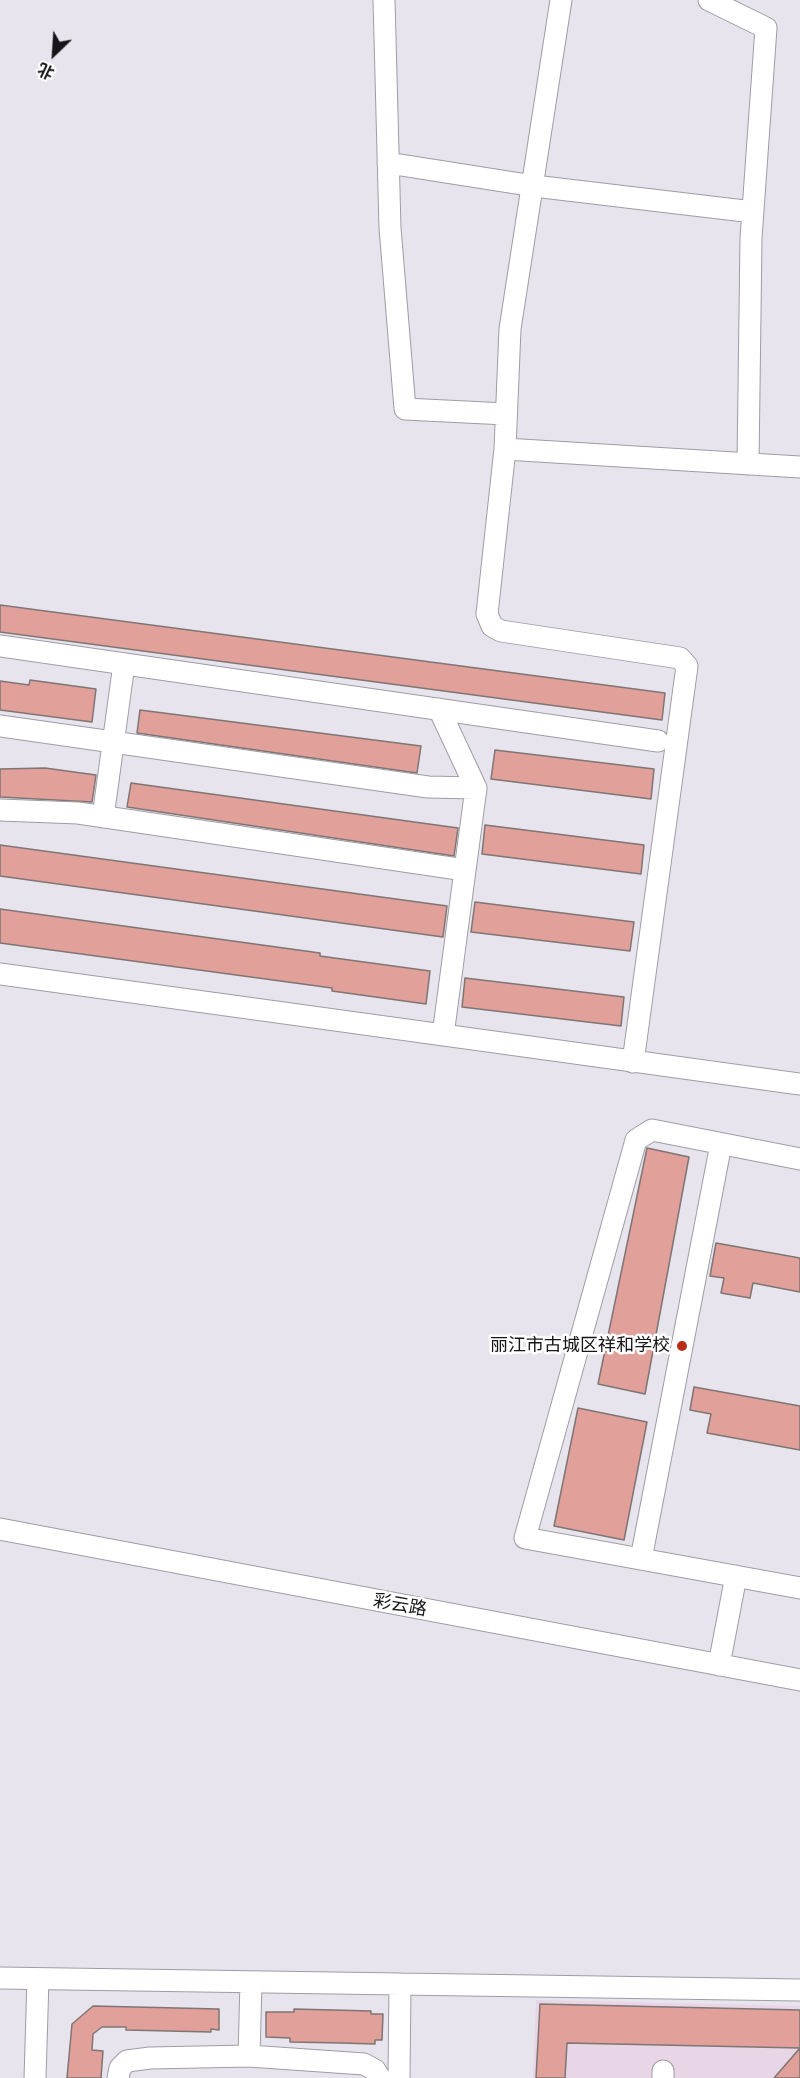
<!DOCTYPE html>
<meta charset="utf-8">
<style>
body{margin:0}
#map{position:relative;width:800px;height:2078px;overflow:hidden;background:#e7e4ed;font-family:Signika,"Noto Sans SC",sans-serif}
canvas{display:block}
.north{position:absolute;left:24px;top:24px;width:60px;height:60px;-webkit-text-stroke:4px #fff;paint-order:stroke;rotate:205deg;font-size:16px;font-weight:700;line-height:24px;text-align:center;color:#161518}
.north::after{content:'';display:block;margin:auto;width:21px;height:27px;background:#161518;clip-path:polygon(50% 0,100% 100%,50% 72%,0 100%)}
</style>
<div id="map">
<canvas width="800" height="2078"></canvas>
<div class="north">北</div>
</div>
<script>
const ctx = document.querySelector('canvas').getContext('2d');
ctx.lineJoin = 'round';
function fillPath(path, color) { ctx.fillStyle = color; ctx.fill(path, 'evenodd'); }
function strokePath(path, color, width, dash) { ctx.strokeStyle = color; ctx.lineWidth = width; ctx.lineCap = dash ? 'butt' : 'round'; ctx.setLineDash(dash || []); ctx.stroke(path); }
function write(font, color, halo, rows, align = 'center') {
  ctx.font = font + ' Signika,"Noto Sans SC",sans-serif'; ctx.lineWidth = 5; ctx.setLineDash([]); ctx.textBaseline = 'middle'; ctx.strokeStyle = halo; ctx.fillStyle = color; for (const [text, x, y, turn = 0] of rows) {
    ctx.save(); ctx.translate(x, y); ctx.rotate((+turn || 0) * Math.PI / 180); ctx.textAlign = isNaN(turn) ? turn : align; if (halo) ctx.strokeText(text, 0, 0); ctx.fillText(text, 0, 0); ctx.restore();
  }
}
const commercial = new Path2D(`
 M 536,2000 L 800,2006 L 800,2078 L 533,2078 Z`);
const building = new Path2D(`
 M 0,605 L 665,693 L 662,720 L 0,632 Z
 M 30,680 L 96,689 L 92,722 L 0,710 L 0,681 L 29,685 Z
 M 140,710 L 421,746 L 417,773 L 137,733 Z
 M 495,750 L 654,769 L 651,799 L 491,779 Z
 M 45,768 L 96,775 L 92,802 L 0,797 L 0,769 Z
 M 131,783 L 458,828 L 454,856 L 127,807 Z
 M 485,825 L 644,845 L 641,874 L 482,854 Z
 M 0,845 L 447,906 L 443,937 L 0,876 Z
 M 475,902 L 634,922 L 630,951 L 471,932 Z
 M 0,909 L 320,953 L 320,956 L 430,971 L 426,1004 L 332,991 L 332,988 L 0,943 Z
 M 465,978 L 624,997 L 621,1026 L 462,1007 Z
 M 647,1148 L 689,1157 L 645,1394 L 598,1384 Z
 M 716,1243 L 800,1258 L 800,1292 L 753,1283 L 750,1298 L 721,1293 L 724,1278 L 710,1276 Z
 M 694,1387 L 800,1406 L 800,1450 L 707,1433 L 711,1414 L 690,1410 Z
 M 578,1408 L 647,1422 L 624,1540 L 554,1526 Z
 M 540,2004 L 800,2010 L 800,2048 L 567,2043 L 565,2078 L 536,2078 Z
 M 93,2006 L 219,2009 L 219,2030 L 211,2029 L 211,2032 L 126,2030 L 126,2027 L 102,2027 L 93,2034 L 92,2050 L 103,2051 L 101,2078 L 67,2078 L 72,2024 Z
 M 294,2009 L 371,2011 L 371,2014 L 383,2014 L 382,2040 L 375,2040 L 375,2044 L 341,2043 L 290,2042 L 290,2038 L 266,2037 L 266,2012 L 294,2012 Z
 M 800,2048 L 800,2078 L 774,2078 Z`);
const minor = new Path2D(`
 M 384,0 L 390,228 L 405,409 L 506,414
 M 561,0 L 510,329 L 505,449 L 487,614 L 492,626 L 501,631 L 680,658 L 687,666 L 633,1062
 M 709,0 L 766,28 L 751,238 L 748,464
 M 388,163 L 534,186 L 753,212
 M 505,449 L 800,467
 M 0,646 L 658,741
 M 439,709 L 476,788 L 443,1035
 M 0,726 L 428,787 L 476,788
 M 0,810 L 78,813 L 465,870
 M 103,817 L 124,664
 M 0,974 L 800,1084
 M 800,1159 L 652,1130 L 636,1140 L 525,1538 L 800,1588
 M 0,1529 L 800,1680
 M 641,1559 L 721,1144
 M 719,1665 L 736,1576
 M 0,1978 L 800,1990
 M 249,2056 L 251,1982
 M 35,2078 L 38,1979
 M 118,2078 L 120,2068 L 127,2061 L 150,2058 L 249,2056 L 364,2064 L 375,2070 L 380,2078
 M 399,2078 L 400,1984
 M 663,2078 L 663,2071`);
const markers = [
 [682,1346,6,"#b92d18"]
];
const poiNames = [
 ["丽江市古城区祥和学校",670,1346]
];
const streetNames = [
 ["彩云路",400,1606,10]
];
fillPath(commercial, '#e8d5e5');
fillPath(building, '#e1a09a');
strokePath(building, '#7e7574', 1.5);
strokePath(minor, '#9f9ca4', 23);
strokePath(minor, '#fff', 21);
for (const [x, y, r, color] of markers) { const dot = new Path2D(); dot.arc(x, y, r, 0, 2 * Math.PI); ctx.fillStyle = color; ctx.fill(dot); strokePath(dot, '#fff', 2); }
write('18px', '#161518', '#fff', poiNames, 'right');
write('18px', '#161518', '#fff', streetNames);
</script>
